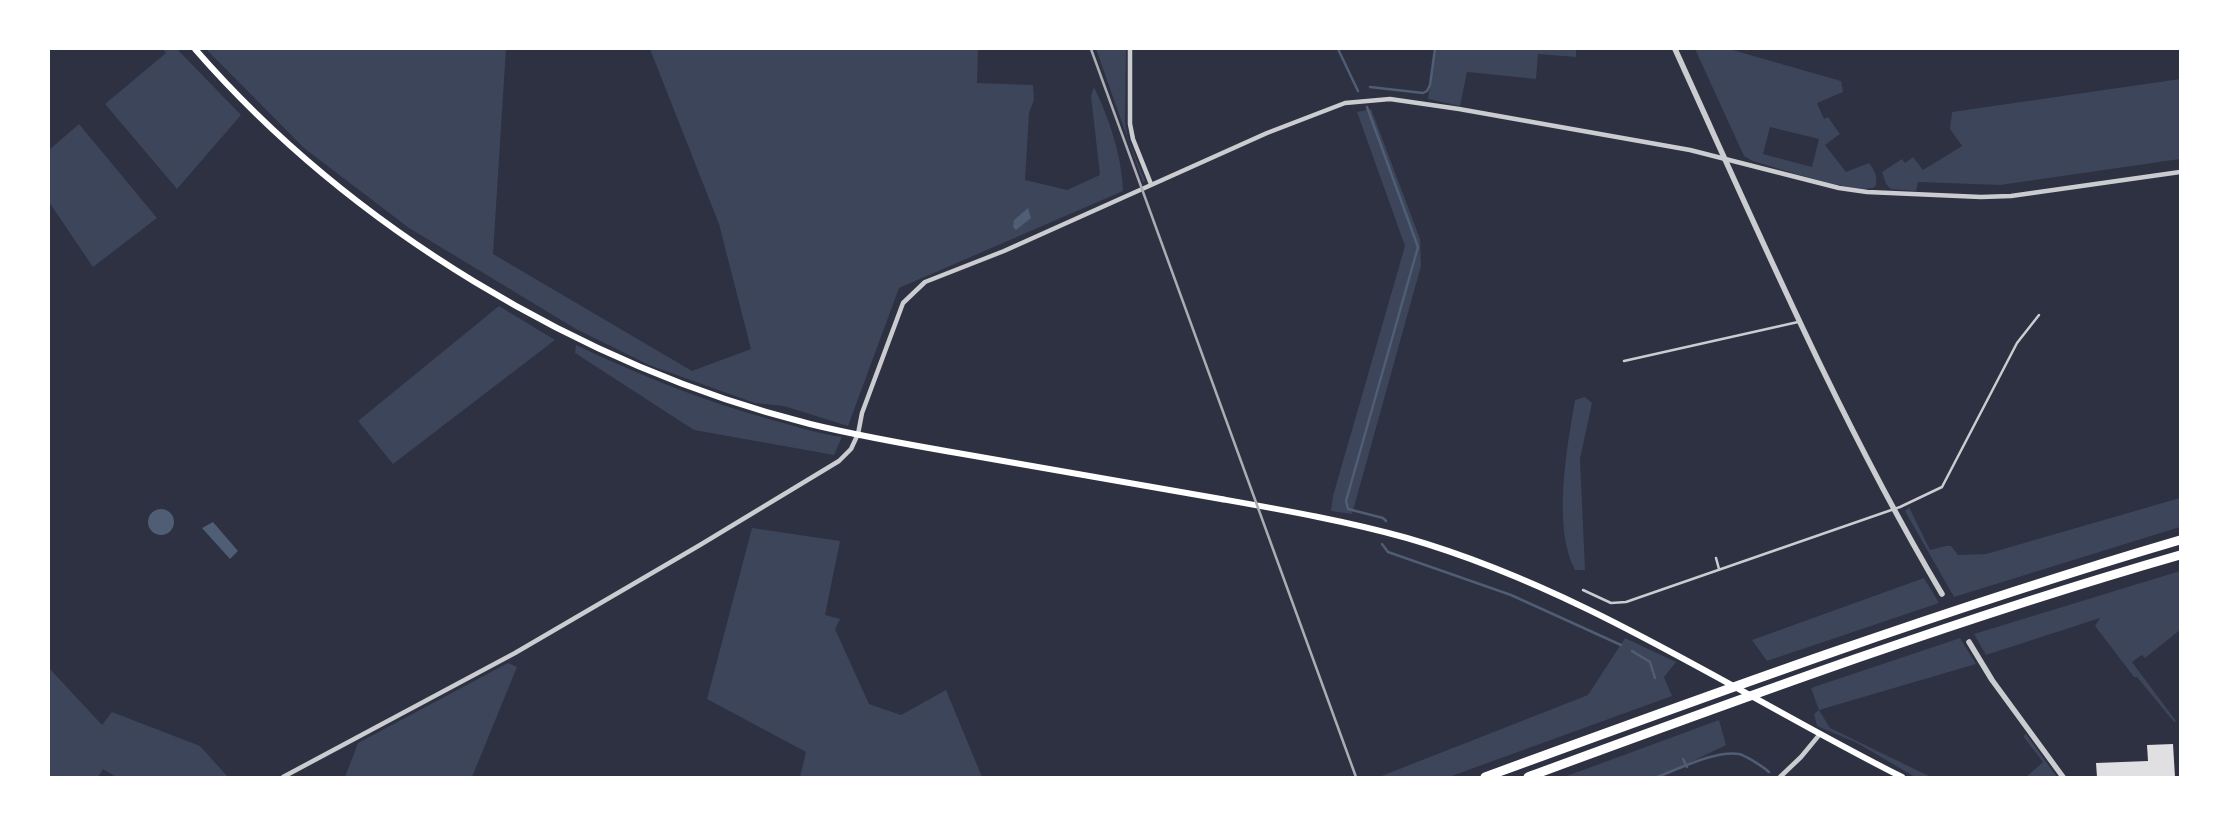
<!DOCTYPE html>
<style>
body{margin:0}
#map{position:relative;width:2229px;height:826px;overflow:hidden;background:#2d3142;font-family:"Titillium Web",sans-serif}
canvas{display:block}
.frame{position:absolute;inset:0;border:50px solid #fff;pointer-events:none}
</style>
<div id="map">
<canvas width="2229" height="826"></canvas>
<div class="frame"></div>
</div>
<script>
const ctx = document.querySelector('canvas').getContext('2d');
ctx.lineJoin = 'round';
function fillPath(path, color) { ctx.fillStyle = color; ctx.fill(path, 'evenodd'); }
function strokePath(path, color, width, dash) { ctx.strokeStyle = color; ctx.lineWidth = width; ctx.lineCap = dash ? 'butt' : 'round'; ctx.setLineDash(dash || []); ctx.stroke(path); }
const green = new Path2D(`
 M 163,49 L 177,49 L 241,115 L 177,189 L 105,104 L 166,53 Z
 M 206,49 L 506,49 L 493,254 L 692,371 L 751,349 L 719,224 L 650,49 L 978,49 L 977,83 L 1033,85 L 1034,100 L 1029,113 L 1025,180 L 1067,190 L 1100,175 L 1091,96 L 1094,87 C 1109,118 1122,156 1123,191 L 899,288 L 848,426 L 784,406 L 755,403 L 707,386 L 649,365 L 576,329 L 409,228 L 304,148 Z
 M 1096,49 L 1126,49 L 1125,122 L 1128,139 L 1145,181 L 1143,182 Z
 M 1436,49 L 1576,49 L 1576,57 L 1538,54 L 1536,79 L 1467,72 L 1460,106 L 1428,99 Z
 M 1695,49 L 1729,49 L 1841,81 L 1843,92 L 1817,103 L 1824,119 L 1828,117 L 1840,134 L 1825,145 L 1846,172 L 1869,163 C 1874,169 1879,179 1875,187 C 1860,196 1774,167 1753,161 L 1744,156 ZM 1770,127 L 1819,139 L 1812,167 L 1763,154 Z
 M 2180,79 L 2180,159 L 2000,185 L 1918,182 L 1916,191 L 1891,189 L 1886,184 L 1882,172 L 1902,159 L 1905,163 L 1913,157 L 1923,170 L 1962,146 L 1950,129 L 1952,112 Z
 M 1371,109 L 1420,239 L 1421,266 L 1352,514 L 1331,511 L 1333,496 L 1405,246 L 1357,112 Z
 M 79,124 L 157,218 L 93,267 L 49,202 L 49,150 Z
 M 499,306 L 555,340 L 393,464 L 358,421 Z
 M 576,345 C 642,376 705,402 776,421 C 798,427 820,434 842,437 L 834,455 L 694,430 L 575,353 Z
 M 1585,397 L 1592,403 L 1580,459 L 1585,570 L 1575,570 C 1552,527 1567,447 1575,400 Z
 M 2180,498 L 2180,527 L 1954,597 L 1905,511 L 1909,507 L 1930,550 L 1946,546 L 1951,546 L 1958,555 L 1986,554 Z
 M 752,528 L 840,541 L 825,615 L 840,619 L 835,629 L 869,704 L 901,715 L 946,690 L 982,777 L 800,777 L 806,752 L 707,699 Z
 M 2180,571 L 2180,630 L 2145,658 L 2142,655 L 2132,662 L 2176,721 L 2174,722 L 2137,677 L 2134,677 L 2095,626 L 2100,618 L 1986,655 L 1974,634 Z
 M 1924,578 L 1939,603 L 1767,661 L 1752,640 Z
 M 1625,638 L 1676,662 L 1664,677 L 1672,696 L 1449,777 L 1379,777 L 1588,695 Z
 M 1960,638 L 1976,664 L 1819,710 L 1830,728 L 1931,777 L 1915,777 L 1857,743 L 1817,726 L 1814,714 L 1819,710 L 1811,688 Z
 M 508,663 L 517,667 L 472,777 L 345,777 L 358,743 Z
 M 49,668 L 102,725 L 112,712 L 200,746 L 228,777 L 116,777 L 103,769 L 98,777 L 49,777 Z
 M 1719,720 L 1726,745 L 1660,777 L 1564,777 Z
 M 2026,734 L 2057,777 L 2026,777 L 2043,762 L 2023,736 Z`);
const water = new Path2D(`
 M 1028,208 L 1031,218 L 1016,230 L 1013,227 L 1014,220 Z
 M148 522a13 13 0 1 1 26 0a13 13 0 1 1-26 0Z
 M 213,522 L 238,551 L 230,559 L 202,528 Z`);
const stream = new Path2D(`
 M 1338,49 L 1358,91
 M 1370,87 L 1423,93 L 1427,91 L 1430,85 L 1435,49
 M 1367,107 L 1418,247 L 1346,501 L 1348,509 L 1383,518 L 1386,521
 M 1382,544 L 1388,552 L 1511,595 L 1621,645
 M 1632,651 L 1650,662 L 1655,678
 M 1683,759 L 1687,767
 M 1657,777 C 1679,769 1716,750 1739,754 C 1745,755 1765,768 1769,772`);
const building = new Path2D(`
 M 2173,744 L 2175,777 L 2097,777 L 2096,763 L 2148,761 L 2147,745 Z`);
const service = new Path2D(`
 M 1624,361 L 1798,322
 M 1716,558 L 1719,569
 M 1583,590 L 1611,603 L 1626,602 L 1900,507 L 1942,487 L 2017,343 L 2039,315`);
const minor = new Path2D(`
 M 1130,49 L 1130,124 L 1133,139 L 1151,184
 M 283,777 L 515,653 L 700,545 L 839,461 L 851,449 L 858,434 L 862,413 L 903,303 L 925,282 L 1004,251 L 1267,133 L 1345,103 L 1390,99 L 1459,109 L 1690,150 L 1839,188 L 1867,192 L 1981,197 L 2011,196 L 2180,172
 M 1780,777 L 1801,757 L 1820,734`);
const tertiary = new Path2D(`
 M 1675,49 C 1759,233 1839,420 1942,594
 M 1969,642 L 1992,680 L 2063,777`);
const secondary = new Path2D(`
 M 195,49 C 351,228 580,366 810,424 C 863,437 916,446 969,455 C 1053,470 1137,485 1221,499 C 1283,510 1346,521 1407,538 C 1584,589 1739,695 1902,777`);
const motorway = new Path2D(`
 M 1485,777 C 1715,693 1945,609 2180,540
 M 1528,777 C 1743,698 1960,618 2180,555`);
const rail = new Path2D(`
 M 1091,49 L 1356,777`);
fillPath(green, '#3c4559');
fillPath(water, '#4f5d75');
strokePath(stream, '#4f5d75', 2.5);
fillPath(building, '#e0e0e3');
strokePath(service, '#caccd0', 2.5);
strokePath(minor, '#caccd0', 4.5);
strokePath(tertiary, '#caccd0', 5.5);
strokePath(secondary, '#fff', 6);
strokePath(motorway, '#fff', 9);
strokePath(rail, '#abadb3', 2.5);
</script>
